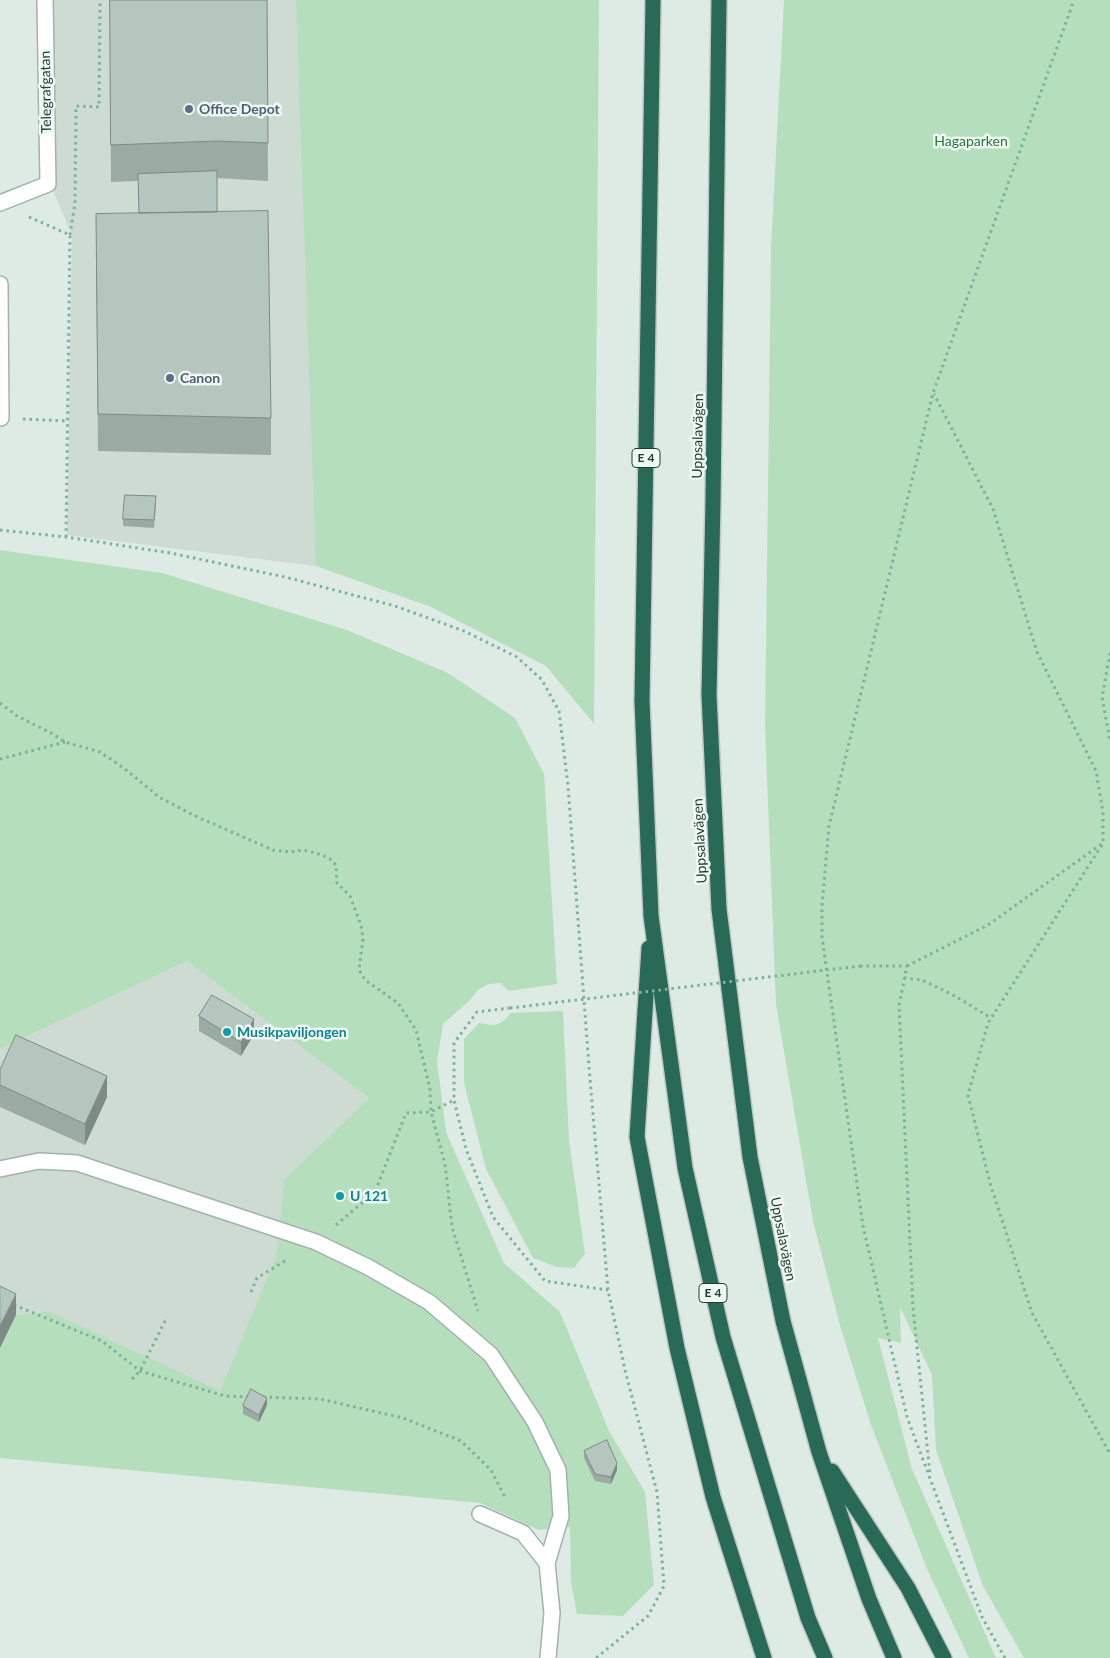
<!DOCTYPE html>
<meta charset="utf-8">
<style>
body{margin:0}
canvas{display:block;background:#deebe4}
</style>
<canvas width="1110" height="1658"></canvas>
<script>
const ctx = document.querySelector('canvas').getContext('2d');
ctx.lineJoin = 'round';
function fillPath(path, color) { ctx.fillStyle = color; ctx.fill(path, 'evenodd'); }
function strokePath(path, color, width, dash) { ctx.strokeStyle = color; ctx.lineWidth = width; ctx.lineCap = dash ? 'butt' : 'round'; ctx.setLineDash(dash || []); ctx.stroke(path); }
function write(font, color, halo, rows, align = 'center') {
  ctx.font = font + ' Lato,sans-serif'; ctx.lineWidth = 5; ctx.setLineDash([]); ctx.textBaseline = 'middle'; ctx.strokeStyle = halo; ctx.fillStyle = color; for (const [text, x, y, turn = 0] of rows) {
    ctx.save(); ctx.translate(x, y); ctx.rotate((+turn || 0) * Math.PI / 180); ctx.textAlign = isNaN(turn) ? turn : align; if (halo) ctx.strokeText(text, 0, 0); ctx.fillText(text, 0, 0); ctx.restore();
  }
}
const built = new Path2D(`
 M 48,0 L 296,0 L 314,355 L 316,566 L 67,535 L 72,235 L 51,186 Z
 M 187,961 L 369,1098 L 284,1180 L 276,1257 L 220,1392 L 50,1312 L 0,1348 L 0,1049 Z`);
const green = new Path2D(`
 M 296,0 L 599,0 L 594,724 L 546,666 L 431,607 L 316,566 Z
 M 784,0 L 1110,0 L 1110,1658 L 1024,1658 L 983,1586 L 936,1450 L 932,1375 L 900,1307 L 901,1343 L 878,1338 L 912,1469 L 996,1658 L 969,1658 L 927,1569 L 871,1425 L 841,1329 L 813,1221 L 776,1004 L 765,728 L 771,248 Z
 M 0,550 L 162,573 L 347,630 L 448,673 L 515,718 L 544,774 L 557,984 L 509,991 L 500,983 L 488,984 L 478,990 L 469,1001 L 443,1024 L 437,1061 L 446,1132 L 504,1263 L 560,1312 L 609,1431 L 645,1492 L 654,1585 L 623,1616 L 577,1614 L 571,1582 L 570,1527 L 539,1530 L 480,1503 L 0,1458 L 0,1348 L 16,1315 L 50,1312 L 220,1391 L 276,1257 L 284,1180 L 369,1098 L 187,961 L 0,1049 Z
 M 563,1011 L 569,1140 L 585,1254 L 574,1268 L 557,1267 L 533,1258 L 486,1169 L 464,1083 L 464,1039 L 479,1023 C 496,1026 499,1027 511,1013 Z`);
const path = new Path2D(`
 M 29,217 L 70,235 L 66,537
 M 70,235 L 75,203 L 76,106 L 99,107 L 100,0
 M 23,419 L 67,421
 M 0,530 L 66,537 L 170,553 L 285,577 L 395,606 L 464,631 L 517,657 L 542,680 L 559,711 L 568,786 L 589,1067 L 608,1290 L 625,1370 L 657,1492 L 664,1586 L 648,1616 L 596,1658
 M 1110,653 L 1102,697 L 1110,742
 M 0,703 L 17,716 L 51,733 L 65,742 L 100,752 L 125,769 L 159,797 L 193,815 L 273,850 L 291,852 L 303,850 L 316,853 L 329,858 L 336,865 L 337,883 L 350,896 L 361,925 L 363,939 L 359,970 L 365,980 L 398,1003 L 416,1030 L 430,1089 L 431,1112 L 445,1164 L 452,1227 L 478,1311
 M 0,759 L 65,742
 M 1102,845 L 988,1023 L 968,1095 L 990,1183 L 1032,1313 L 1110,1454
 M 860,966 L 907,966 L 899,1005 L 913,1308 L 930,1474
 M 907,966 L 988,925 L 1103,843 L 1103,812 L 1096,771 L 1037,652 L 993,509 L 934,394
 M 904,978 L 922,980 L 955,996 L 991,1018
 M 510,1008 L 477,1012 L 454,1043 L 454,1100 L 466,1149 L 493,1217 L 545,1281 L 608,1290
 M 336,1225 L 375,1192 L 406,1113 L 431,1112 L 454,1100
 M 251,1292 L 257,1278 L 288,1259
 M 14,1305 L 102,1341 L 140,1371 L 225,1396 L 251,1397
 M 132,1379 L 140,1371 L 167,1317
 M 263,1397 L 320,1399 L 403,1418 L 461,1441 L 491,1470 L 506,1499
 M 1005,1658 L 982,1617 L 907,1417 L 863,1226 L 822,937 L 822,906 L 829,826 L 933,393 L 1074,0`);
const minor = new Path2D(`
 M 0,203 L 48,184 L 45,0
 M 0,284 L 1,418
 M 0,1169 L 39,1161 L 77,1163 L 316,1242 L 368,1267 L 429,1302 L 491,1355 L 535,1422 L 558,1470 L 561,1516 L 547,1563
 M 480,1514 L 523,1533 L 547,1563 L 552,1613 L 548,1658`);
const highway = new Path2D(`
 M 653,0 L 642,701 L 651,916 L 685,1168 L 723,1337 L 808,1618 L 825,1658
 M 719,0 L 713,501 L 709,695 L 719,909 L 750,1157 L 783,1321 L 819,1452 L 869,1599 L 894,1658
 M 649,948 L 637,1137 L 677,1348 L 713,1497 L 764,1658
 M 832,1471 L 908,1588 L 944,1658`);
const pathBridge = new Path2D(`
 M 510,1008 L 860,966`);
const wall = new Path2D(`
 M 110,0 L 267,0 L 268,181 L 217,178 L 217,212 L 271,418 L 271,455 L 98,451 L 96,251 L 139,213 L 138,181 L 111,182 Z
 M 156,504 L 154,528 L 123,526 L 123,519 Z
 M 199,1016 L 254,1034 L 241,1056 L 199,1031 Z
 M 0,1070 L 107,1097 L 85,1145 L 0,1107 Z
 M 267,1405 L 259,1422 L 243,1414 L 243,1406 Z
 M 584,1451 L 617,1470 L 611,1484 L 595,1481 L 584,1458 Z`);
const shadedWall = new Path2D(`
 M 254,1019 L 254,1034 L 241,1056 L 241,1042 Z
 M 107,1076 L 107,1097 L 85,1145 L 85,1124 Z
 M 16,1294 L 16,1315 L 0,1348 L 0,1326 Z
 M 267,1398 L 267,1405 L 259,1422 L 259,1415 Z
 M 617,1463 L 617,1470 L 611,1484 L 611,1477 Z`);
const building = new Path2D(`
 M 110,0 L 267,0 L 268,143 L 217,141 L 111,145 Z
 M 217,171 L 217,212 L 139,213 L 138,174 Z
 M 268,211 L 271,418 L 98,414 L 96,214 Z
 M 125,495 L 156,496 L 154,520 L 123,519 Z
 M 212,995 L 254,1019 L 241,1042 L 199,1016 Z
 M 16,1035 L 107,1076 L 85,1124 L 0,1085 L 0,1070 Z
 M 0,1286 L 16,1294 L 0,1326 Z
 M 251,1389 L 267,1398 L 259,1415 L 243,1406 Z
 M 607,1440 L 617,1463 L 611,1477 L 595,1474 L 584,1451 Z`);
const markers = [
 [189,109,5,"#5c6f8a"],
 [170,378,5,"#5c6f8a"],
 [227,1032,5,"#0f9aa8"],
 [340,1196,5,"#0f9aa8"]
];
const shields = [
 [646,458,28],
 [713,1293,28]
];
const shieldNames = [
 ["E 4",646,458],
 ["E 4",713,1293]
];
const streetNames = [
 ["Telegrafgatan",46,92,-91],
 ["Uppsalavägen",698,436,-89],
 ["Uppsalavägen",700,841,-93],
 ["Uppsalavägen",783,1239,79]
];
const serviceNames = [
 ["Office Depot",199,109],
 ["Canon",180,378]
];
const parkNames = [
 ["Hagaparken",971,141]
];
const cultureNames = [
 ["Musikpaviljongen",237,1032],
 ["U 121",350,1196]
];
fillPath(built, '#cddbd3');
fillPath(green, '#b5debc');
strokePath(minor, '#a1b3ab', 18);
strokePath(highway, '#c0c8c5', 18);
strokePath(path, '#7cb19b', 3, [2.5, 4]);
strokePath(minor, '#fff', 15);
strokePath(highway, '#286a55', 15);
strokePath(pathBridge, '#7cb19b', 3, [2.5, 4]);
fillPath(wall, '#9baaa3');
fillPath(shadedWall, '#7e8b84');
fillPath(building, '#b4c6bd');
strokePath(building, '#7e8b84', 1);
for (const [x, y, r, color] of markers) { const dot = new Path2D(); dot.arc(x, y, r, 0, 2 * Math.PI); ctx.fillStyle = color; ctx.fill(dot); strokePath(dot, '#eff8f2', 2); }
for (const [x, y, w] of shields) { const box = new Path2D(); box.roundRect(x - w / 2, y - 9.5, w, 19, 4); ctx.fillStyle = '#eff8f2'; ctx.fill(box); strokePath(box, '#1f3c31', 1); }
write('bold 12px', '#1f3c31', null, shieldNames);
write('14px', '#1f3c31', '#eff8f2', streetNames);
write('bold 14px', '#4e5e75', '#eff8f2', serviceNames, 'left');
write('14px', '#26763c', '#eff8f2', parkNames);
write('bold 14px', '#0d838f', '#eff8f2', cultureNames, 'left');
</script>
